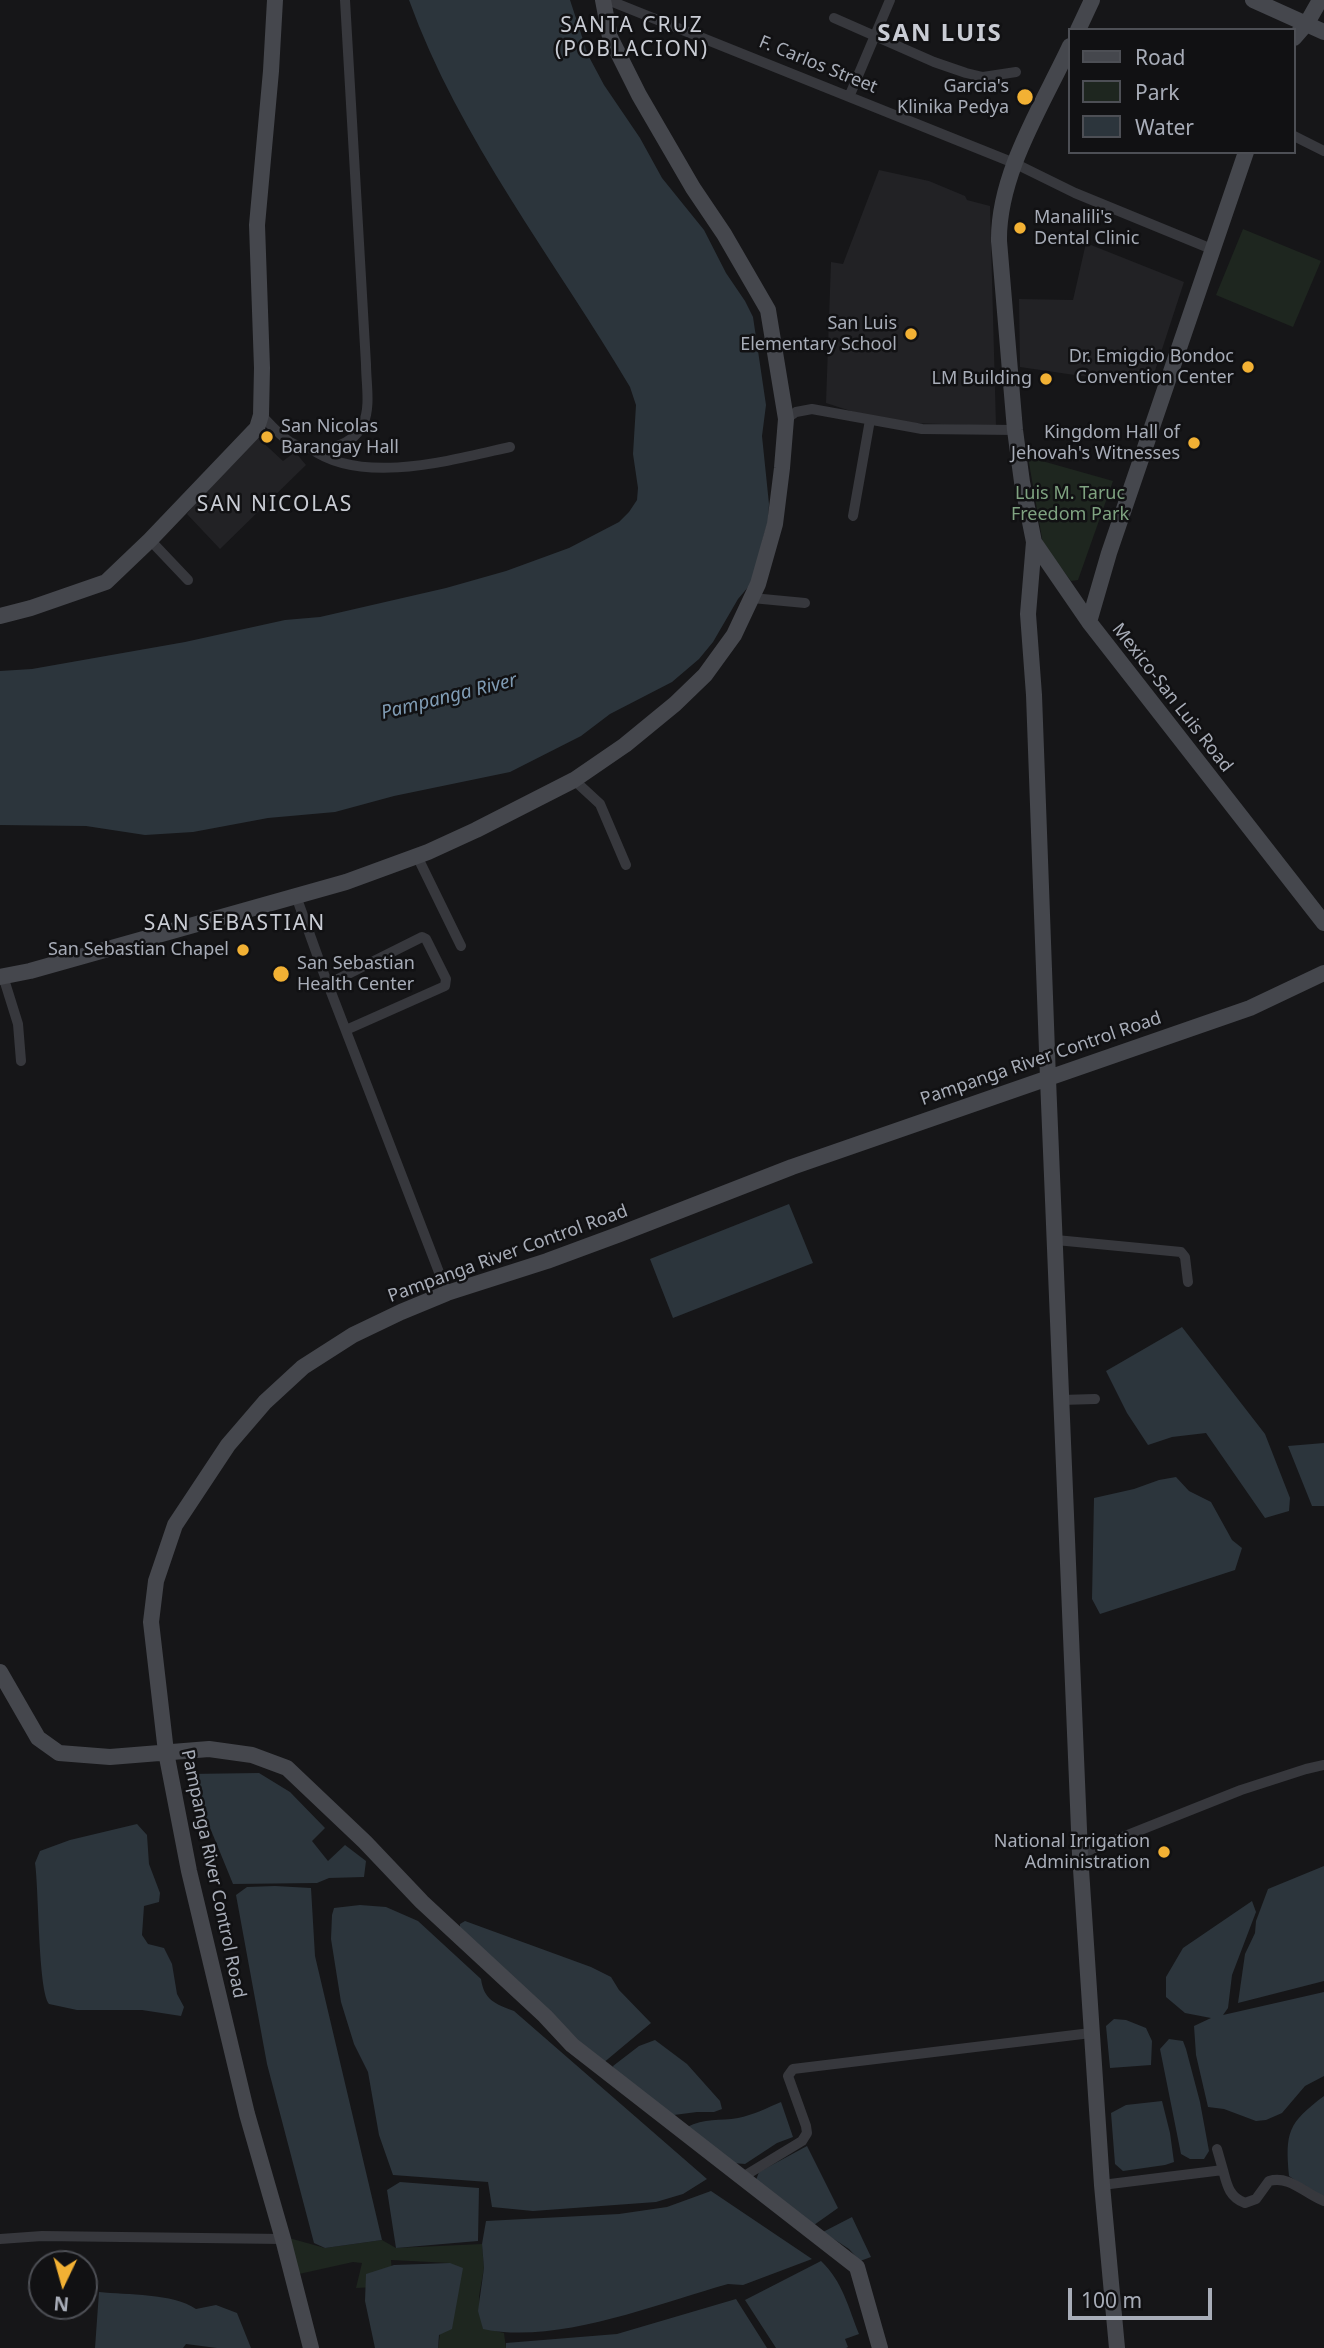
<!DOCTYPE html>
<style>
body{margin:0}
#map{position:relative;width:1324px;height:2348px;overflow:hidden;background:#161618;font-family:"Noto Sans",sans-serif}
canvas{display:block}
.legend{position:absolute;left:1068px;top:28px;width:228px;height:126px;box-sizing:border-box;background:#111113;border:2px solid #4d4f55;margin:0;padding:9px 12px;list-style:none;font-size:21px;color:#a8adb8}
.legend li{display:flex;align-items:center;gap:14px;height:35px}
.legend b{width:35px;border:2px solid #4d4f55}
.north{position:absolute;left:28px;top:2250px;width:70px;height:70px;box-sizing:border-box;background:#111113;border:2px solid #4d4f55;border-radius:50%;rotate:185deg;font-size:19px;font-weight:700;line-height:28px;text-align:center;color:#a8adb8}
.north::after{content:'';display:block;margin:auto;width:24px;height:32px;background:#f2b134;clip-path:polygon(50% 0,100% 100%,50% 72%,0 100%)}
.scale{position:absolute;left:1068px;top:2288px;width:144px;height:32px;box-sizing:border-box;border:4px solid #a8adb8;border-top:0;padding-left:9px;font-size:21px;line-height:24px;white-space:nowrap;color:#a8adb8;-webkit-text-stroke:5px #111113;paint-order:stroke}
</style>
<div id="map">
<canvas width="1324" height="2348"></canvas>
<ul class="legend">
<li><b style="height:9px;background:#45474d"></b>Road</li>
<li><b style="height:19px;background:#1e261f"></b>Park</li>
<li><b style="height:19px;background:#2c353c"></b>Water</li>
</ul>
<div class="north">N</div>
<div class="scale">100 m</div>
</div>
<script>
const ctx = document.querySelector('canvas').getContext('2d');
ctx.lineJoin = 'round';
function fillPath(path, color) { ctx.fillStyle = color; ctx.fill(path, 'evenodd'); }
function strokePath(path, color, width, dash) { ctx.strokeStyle = color; ctx.lineWidth = width; ctx.lineCap = dash ? 'butt' : 'round'; ctx.setLineDash(dash || []); ctx.stroke(path); }
function write(font, color, halo, rows, align = 'center') {
  ctx.font = font + ' "Noto Sans",sans-serif'; ctx.lineWidth = 5; ctx.setLineDash([]); ctx.textBaseline = 'middle'; ctx.strokeStyle = halo; ctx.fillStyle = color; for (const [text, x, y, turn = 0] of rows) {
    ctx.save(); ctx.translate(x, y); ctx.rotate((+turn || 0) * Math.PI / 180); ctx.textAlign = isNaN(turn) ? turn : align; if (halo) ctx.strokeText(text, 0, 0); ctx.fillText(text, 0, 0); ctx.restore();
  }
}
const built = new Path2D(`
 M 879,170 L 929,181 L 965,196 L 967,200 L 990,206 L 996,426 L 913,423 L 857,413 L 826,403 L 831,262 L 843,264 Z
 M 1086,243 L 1184,282 L 1150,386 L 1020,367 L 1019,299 L 1073,300 Z
 M 257,437 L 283,461 L 295,452 L 306,465 L 220,549 L 187,514 L 205,490 Z`);
const green = new Path2D(`
 M 1243,229 L 1321,261 L 1293,327 L 1216,295 Z
 M 1028,457 L 1113,481 L 1078,580 L 1071,581 L 1043,544 Z
 M 289,2238 L 325,2248 L 382,2240 L 396,2248 L 482,2244 L 484,2268 L 479,2296 L 483,2328 L 504,2333 L 506,2348 L 438,2348 L 450,2263 L 391,2260 L 393,2286 L 356,2288 L 362,2263 L 353,2262 L 299,2274 Z`);
const water = new Path2D(`
 M 409,0 L 570,0 L 588,55 L 604,85 L 640,138 L 662,178 L 704,230 L 726,273 L 745,301 L 753,317 L 766,405 L 762,436 L 769,504 L 768,522 L 763,538 L 761,563 L 755,579 L 738,599 L 713,642 L 699,659 L 672,682 L 610,714 L 581,736 L 510,772 L 394,796 L 335,812 L 268,818 L 193,832 L 145,835 L 86,826 L 0,825 L 0,671 L 32,669 L 185,642 L 285,620 L 320,617 L 446,588 L 506,571 L 569,548 L 619,522 L 629,512 L 637,500 L 638,488 L 633,454 L 636,405 L 630,387 C 556,262 458,137 409,0 Z
 M 789,1204 L 813,1263 L 673,1318 L 650,1259 Z
 M 1182,1327 L 1265,1434 L 1290,1498 L 1289,1511 L 1265,1518 L 1206,1433 L 1172,1437 L 1148,1445 L 1127,1413 L 1106,1371 Z
 M 1324,1443 L 1324,1506 L 1312,1506 L 1288,1446 Z
 M 1176,1477 L 1189,1491 L 1211,1502 L 1232,1540 L 1242,1548 L 1235,1570 L 1100,1614 L 1092,1599 L 1094,1498 L 1134,1489 L 1159,1480 Z
 M 259,1773 L 290,1792 L 325,1828 L 312,1841 L 328,1861 L 345,1845 L 366,1861 L 364,1877 L 329,1878 L 317,1883 L 233,1884 L 188,1774 Z
 M 137,1824 L 147,1835 L 149,1864 L 160,1893 L 159,1902 L 144,1906 L 142,1935 L 148,1944 L 164,1948 L 172,1964 L 177,1994 L 184,2007 L 181,2016 L 142,2010 L 77,2010 L 49,2004 C 38,1989 39,1890 35,1863 L 40,1851 L 70,1840 Z
 M 1324,1866 L 1324,1981 L 1238,2003 L 1245,1954 L 1255,1933 L 1256,1921 L 1268,1889 Z
 M 275,1886 L 311,1888 L 315,1956 L 382,2240 L 325,2248 L 314,2243 L 267,2064 L 236,1895 L 247,1887 Z
 M 1252,1901 L 1256,1912 L 1232,1975 L 1228,2008 L 1223,2015 L 1324,1992 L 1324,2076 L 1305,2086 L 1282,2113 L 1266,2120 L 1256,2121 L 1224,2109 L 1208,2107 L 1196,2055 L 1194,2026 L 1211,2018 L 1185,2013 L 1166,1997 L 1166,1977 L 1183,1948 Z
 M 360,1905 L 386,1907 L 418,1921 L 481,1979 C 484,2000 495,2004 514,2011 L 707,2179 L 683,2194 L 656,2202 L 533,2211 L 492,2207 L 488,2182 L 393,2175 L 379,2135 L 368,2072 L 354,2044 L 341,2002 L 331,1939 L 332,1915 L 334,1908 Z
 M 465,1921 L 591,1967 L 611,1977 L 619,1990 L 651,2023 L 602,2064 L 460,1933 L 460,1924 Z
 M 1114,2019 L 1126,2020 L 1146,2028 L 1152,2041 L 1151,2065 L 1110,2068 L 1106,2026 Z
 M 1169,2039 L 1183,2041 L 1186,2049 L 1200,2102 L 1209,2151 L 1204,2159 L 1190,2159 L 1181,2154 L 1160,2049 Z
 M 655,2040 L 687,2064 L 720,2101 L 722,2109 L 714,2112 L 697,2112 L 666,2116 L 615,2074 L 613,2066 L 639,2046 Z
 M 1324,2096 L 1324,2196 L 1313,2192 L 1289,2176 C 1285,2132 1288,2123 1324,2096 Z
 M 1162,2101 L 1170,2133 L 1174,2162 L 1165,2165 L 1123,2171 L 1115,2164 L 1111,2113 L 1126,2105 Z
 M 781,2102 L 793,2137 L 777,2143 L 745,2164 L 733,2163 L 687,2127 C 704,2118 720,2121 738,2118 C 753,2115 767,2108 781,2102 Z
 M 807,2146 L 838,2208 L 814,2225 L 756,2180 L 759,2172 Z
 M 400,2182 L 479,2188 L 478,2241 L 396,2248 L 387,2190 Z
 M 711,2191 L 812,2259 L 743,2285 L 728,2284 C 656,2304 556,2345 483,2329 L 478,2311 L 484,2268 L 482,2244 L 486,2221 L 619,2214 L 667,2207 Z
 M 852,2217 L 871,2257 L 860,2261 L 849,2249 L 823,2232 Z
 M 821,2261 C 843,2282 848,2307 859,2334 L 845,2339 L 848,2347 L 846,2348 L 776,2348 L 745,2300 Z
 M 450,2263 L 463,2268 L 452,2329 L 439,2335 L 438,2348 L 375,2348 L 365,2301 L 366,2274 L 394,2265 Z
 M 99,2292 C 127,2295 173,2293 196,2309 L 216,2305 L 237,2313 L 251,2348 L 217,2348 L 186,2344 L 183,2348 L 95,2348 Z
 M 736,2299 L 767,2348 L 506,2348 L 506,2343 L 617,2334 Z`);
const street = new Path2D(`
 M 608,0 L 1014,163 L 1075,193 L 1214,250
 M 834,18 L 934,62 L 966,73 L 983,77 L 1016,72
 M 849,97 L 890,0
 M 1294,136 L 1324,151
 M 261,415 C 270,424 279,435 290,442 C 312,455 351,450 363,424 C 371,407 366,383 366,364 L 345,0
 M 786,419 L 796,412 L 812,409 L 922,429 L 1015,430
 M 310,448 C 361,486 452,460 510,447
 M 853,516 L 870,420
 M 150,540 L 188,580
 M 752,598 L 805,603
 M 574,780 L 600,804 L 626,865
 M 417,856 L 461,946
 M 296,896 L 324,974 L 447,1293
 M 3,976 L 18,1024 L 21,1061
 M 328,984 L 422,937 L 426,939 L 446,979 L 445,986 L 346,1030
 M 1056,1240 L 1181,1252 L 1185,1257 L 1188,1282
 M 1061,1400 L 1095,1399
 M 1080,1854 L 1241,1790 L 1306,1769 L 1324,1765
 M 1217,2149 L 1223,2170
 M 741,2178 L 802,2141 L 807,2133 L 806,2126 L 788,2076 L 793,2069 L 1091,2033
 M 1102,2185 L 1223,2170 C 1227,2185 1229,2197 1245,2203 L 1256,2199 L 1269,2181 C 1290,2175 1305,2194 1324,2201
 M 0,2239 L 42,2236 L 283,2239`);
const secondary = new Path2D(`
 M 1253,0 L 1324,32
 M 1078,30 L 1092,0
 M 1294,38 L 1307,23 L 1320,0
 M 1070,46 C 1042,106 998,174 999,241 L 1015,430 L 1022,482 L 1034,542 L 1028,614 L 1034,695 L 1048,1079 L 1080,1854 L 1102,2185 L 1117,2348
 M 1246,152 L 1109,553 L 1089,622 L 1324,923
 M 1034,542 L 1089,622
 M 0,616 L 31,608 L 106,582 L 150,540 L 257,428 L 261,415 L 262,368 L 257,225 L 271,71 L 275,0
 M 0,977 L 30,971 L 346,882 L 428,852 L 476,830 L 574,780 L 625,745 L 675,704 L 705,675 L 734,635 L 758,584 L 775,524 L 782,468 L 786,419 L 768,310 L 724,234 L 693,188 L 639,95 L 610,37 L 603,0
 M 0,1672 L 38,1738 L 59,1753 L 110,1757 L 209,1749 L 252,1755 L 287,1768 L 365,1842 L 422,1902 L 545,2016 L 572,2045 L 857,2267 L 880,2348
 M 311,2348 L 283,2239 L 247,2114 L 189,1871 L 166,1752 L 151,1622 L 156,1581 L 175,1525 L 228,1445 L 265,1402 L 303,1367 L 353,1335 L 401,1312 L 447,1293 L 547,1261 L 620,1234 L 792,1167 L 1250,1008 L 1324,973`);
const markers = [
 [1025,97,9,"#f2b134"],
 [1020,228,7,"#f2b134"],
 [911,334,7,"#f2b134"],
 [1248,367,7,"#f2b134"],
 [1046,379,7,"#f2b134"],
 [267,437,7,"#f2b134"],
 [1194,443,7,"#f2b134"],
 [243,950,7,"#f2b134"],
 [281,974,9,"#f2b134"],
 [1164,1852,7,"#f2b134"]
];
const streetNames = [
 ["F. Carlos Street",818,65,22],
 ["Mexico-San Luis Road",1172,698,52],
 ["Pampanga River Control Road",1041,1059,-19],
 ["Pampanga River Control Road",508,1254,-20],
 ["Pampanga River Control Road",213,1874,78]
];
const poiNames = [
 ["Garcia's",1009,87],
 ["Klinika Pedya",1009,108],
 ["Manalili's",1034,218,"left"],
 ["Dental Clinic",1034,239,"left"],
 ["San Luis",897,324],
 ["Elementary School",897,345],
 ["Dr. Emigdio Bondoc",1234,357],
 ["Convention Center",1234,378],
 ["LM Building",1032,379],
 ["San Nicolas",281,427,"left"],
 ["Barangay Hall",281,448,"left"],
 ["Kingdom Hall of",1180,433],
 ["Jehovah's Witnesses",1180,454],
 ["San Sebastian Chapel",229,950],
 ["San Sebastian",297,964,"left"],
 ["Health Center",297,985,"left"],
 ["National Irrigation",1150,1842],
 ["Administration",1150,1863]
];
const parkNames = [
 ["Luis M. Taruc",1070,494],
 ["Freedom Park",1070,515]
];
const waterNames = [
 ["Pampanga River",449,697,-14]
];
const quarterNames = [
 ["SANTA CRUZ",632,26],
 ["(POBLACION)",632,50],
 ["SAN NICOLAS",275,505],
 ["SAN SEBASTIAN",235,924]
];
const districtNames = [
 ["SAN LUIS",940,34]
];
fillPath(built, '#222225');
fillPath(green, '#1e261f');
fillPath(water, '#2c353c');
strokePath(street, '#37383d', 10);
strokePath(secondary, '#45474d', 16);
for (const [x, y, r, color] of markers) { const dot = new Path2D(); dot.arc(x, y, r, 0, 2 * Math.PI); ctx.fillStyle = color; ctx.fill(dot); strokePath(dot, '#111113', 2.5); }
write('18px', '#a8adb8', '#111113', streetNames);
write('18px', '#a8adb8', '#111113', poiNames, 'right');
write('18px', '#7fa381', '#111113', parkNames);
write('italic 19px', '#7f9bb3', '#111113', waterNames);
ctx.letterSpacing = '2px';
write('21px', '#c9ccd4', '#111113', quarterNames);
ctx.letterSpacing = '0px';
ctx.letterSpacing = '2px';
write('bold 24px', '#c9ccd4', '#111113', districtNames);
ctx.letterSpacing = '0px';
</script>
